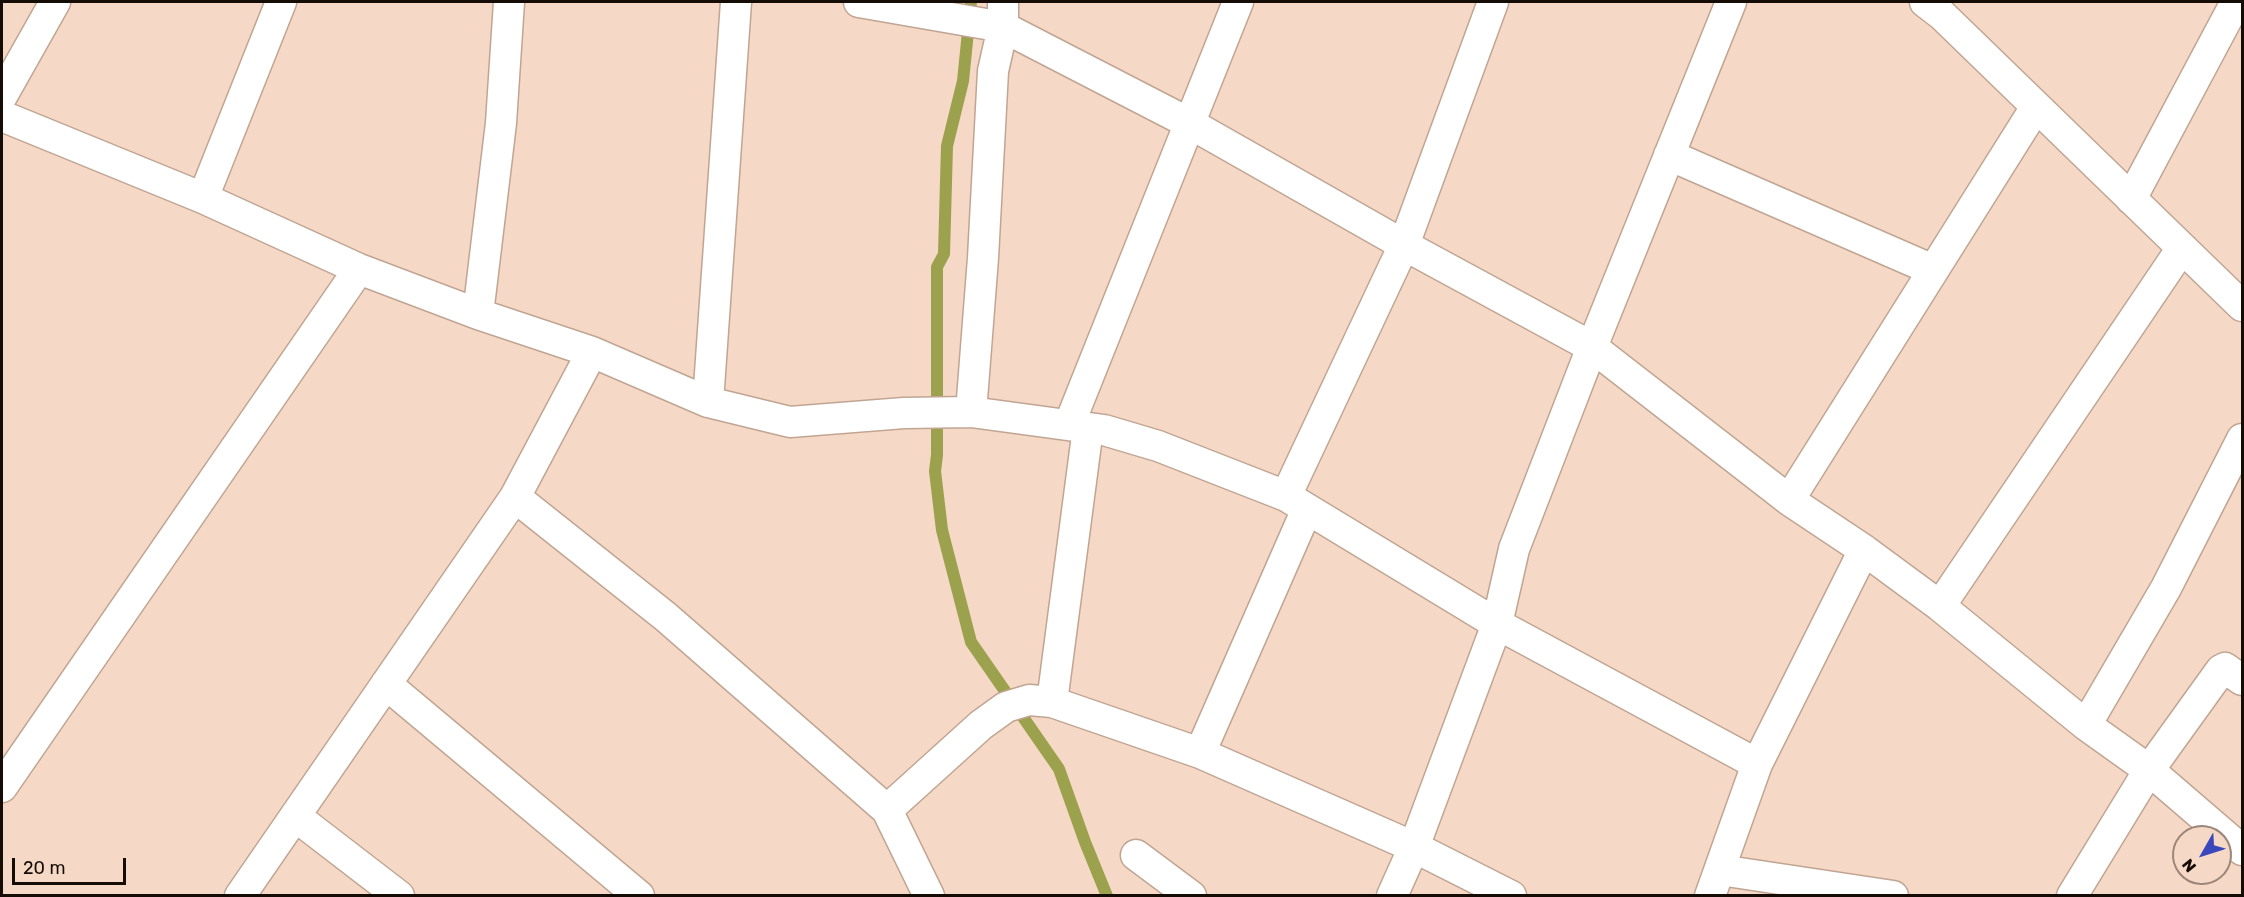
<!DOCTYPE html>
<style>
body{margin:0}
#map{position:relative;width:2244px;height:897px;overflow:hidden;background:#f5d8c5;font-family:Rubik,sans-serif}
canvas{display:block}
.frame{position:absolute;inset:0;border:3px solid #150c06;pointer-events:none}
.north{position:absolute;left:2172px;top:825px;width:60px;height:60px;box-sizing:border-box;background:#f5d8c5;border:2px solid #9b8679;border-radius:50%;rotate:231deg;font-size:16px;font-weight:700;line-height:24px;text-align:center;color:#150c06}
.north::after{content:'';display:block;margin:auto;width:21px;height:27px;background:#3a48bb;clip-path:polygon(50% 0,100% 100%,50% 72%,0 100%)}
.scale{position:absolute;left:12px;top:858px;width:114px;height:27px;box-sizing:border-box;border:3px solid #150c06;border-top:0;padding-left:8px;font-size:18px;line-height:21px;white-space:nowrap;color:#150c06;-webkit-text-stroke:4px #f5d8c5;paint-order:stroke}
</style>
<div id="map">
<canvas width="2244" height="897"></canvas>
<div class="frame"></div>
<div class="north">N</div>
<div class="scale">20 m</div>
</div>
<script>
const ctx = document.querySelector('canvas').getContext('2d');
ctx.lineJoin = 'round';
function strokePath(path, color, width, dash) { ctx.strokeStyle = color; ctx.lineWidth = width; ctx.lineCap = dash ? 'butt' : 'round'; ctx.setLineDash(dash || []); ctx.stroke(path); }
const stream = new Path2D(`
 M 971,2 L 963,81 L 947,146 L 944,254 L 937,267 L 937,455 L 935,471 L 942,530 L 971,642 L 1059,769 L 1085,842 L 1107,896`);
const street = new Path2D(`
 M 859,2 L 1003,27 L 1189,123 L 1404,245 L 1592,347 L 1789,500 L 1864,550 L 1940,606 L 2086,725 L 2149,770 L 2242,850
 M 1925,2 L 1942,15 L 2242,306
 M 2,96 L 55,2
 M 2,116 L 203,198 L 359,269 L 478,314 L 592,352 L 708,402 L 790,422 L 904,413 L 971,412 L 1104,430 L 1158,446 L 1286,496 L 1497,624 L 1757,764
 M 1669,155 L 1933,270
 M 203,198 L 281,2
 M 2131,199 L 2236,2
 M 478,314 L 501,123 L 509,2
 M 708,402 L 736,2
 M 971,412 L 983,258 L 993,71 L 1003,27 L 1003,2
 M 1069,425 L 1238,2
 M 1286,496 L 1404,245 L 1493,2
 M 515,497 L 666,617 L 887,810 L 929,896
 M 1789,500 L 2036,107
 M 1940,606 L 2182,248
 M 386,684 L 639,896
 M 1052,702 L 1088,428
 M 2086,725 L 2166,588 L 2242,439
 M 1200,753 L 1307,509
 M 2,787 L 359,269
 M 887,810 L 981,725 L 1006,707 L 1029,700 L 1052,702 L 1200,753 L 1414,847 L 1511,896
 M 295,816 L 399,896
 M 1136,855 L 1191,896
 M 1720,870 L 1893,896
 M 240,896 L 515,497 L 592,352
 M 1392,896 L 1414,847 L 1497,624 L 1514,549 L 1592,347 L 1731,2
 M 1710,896 L 1757,764 L 1864,550
 M 2072,896 L 2149,770 L 2221,670 L 2225,668 L 2242,680`);
strokePath(stream, '#9ba14c', 12);
strokePath(street, '#c1a593', 33);
strokePath(street, '#fff', 30);
</script>
